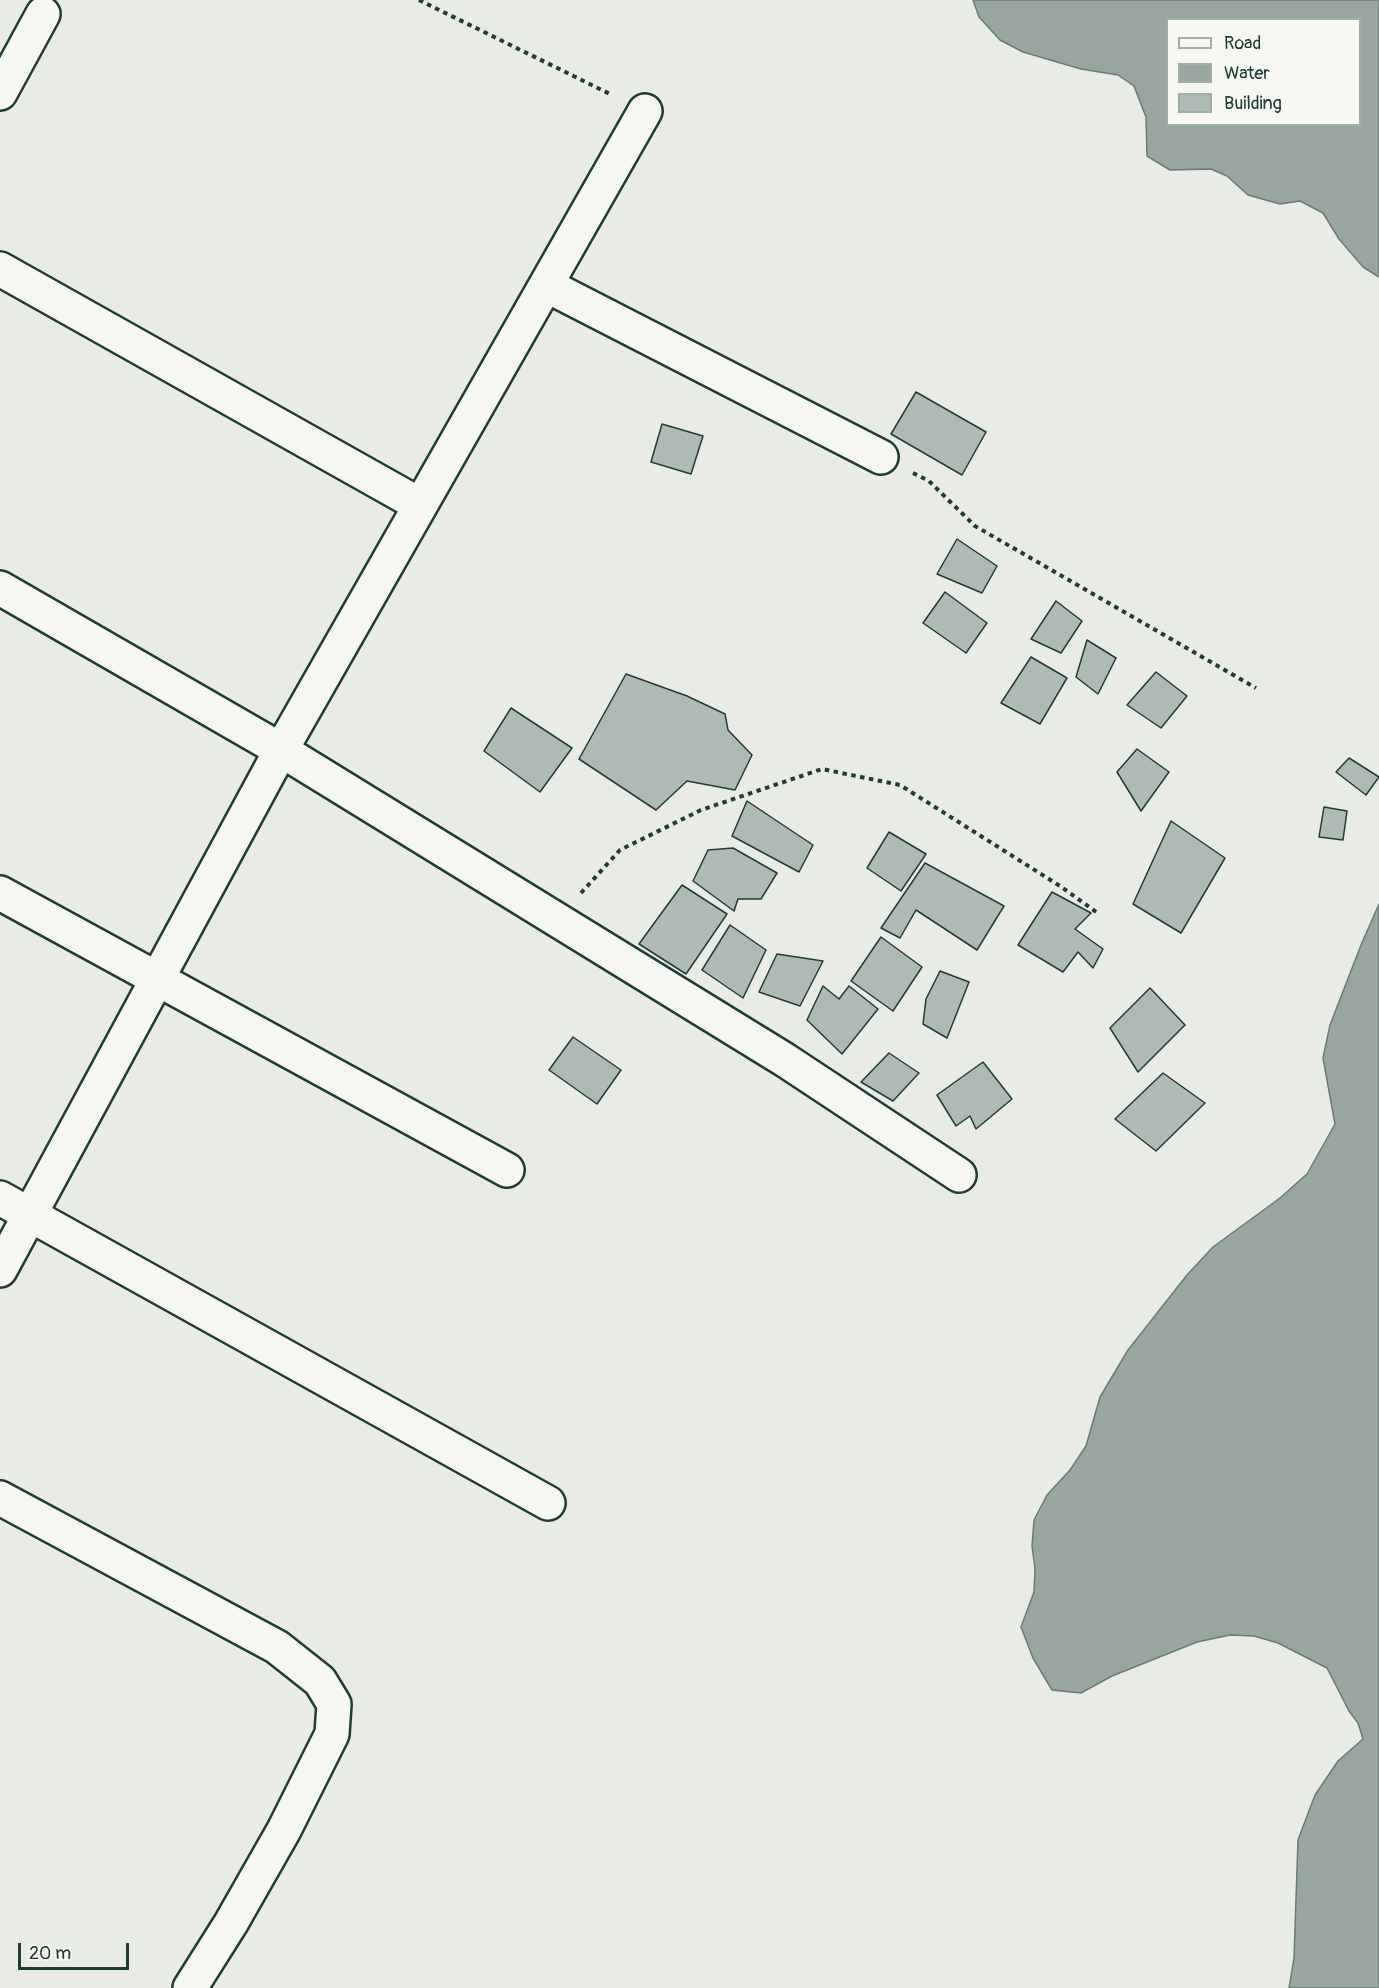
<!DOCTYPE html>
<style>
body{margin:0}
#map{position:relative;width:1379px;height:1988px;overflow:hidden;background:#e9ebe7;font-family:Pangolin,sans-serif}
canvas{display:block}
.legend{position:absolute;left:1166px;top:18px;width:195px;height:108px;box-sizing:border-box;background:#f6f6f2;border:2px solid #a0aca6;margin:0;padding:8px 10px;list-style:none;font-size:18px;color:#1f3d34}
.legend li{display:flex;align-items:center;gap:12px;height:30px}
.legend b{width:30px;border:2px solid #a0aca6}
.scale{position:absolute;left:18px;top:1943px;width:111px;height:27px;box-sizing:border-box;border:3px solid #1f3d34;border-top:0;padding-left:8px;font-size:18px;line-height:21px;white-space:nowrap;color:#1f3d34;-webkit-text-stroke:4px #f6f6f2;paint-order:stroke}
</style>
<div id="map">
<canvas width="1379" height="1988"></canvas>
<ul class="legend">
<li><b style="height:8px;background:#f6f6f2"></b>Road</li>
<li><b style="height:16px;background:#99a6a0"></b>Water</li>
<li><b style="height:16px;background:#b0bab5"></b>Building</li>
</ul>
<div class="scale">20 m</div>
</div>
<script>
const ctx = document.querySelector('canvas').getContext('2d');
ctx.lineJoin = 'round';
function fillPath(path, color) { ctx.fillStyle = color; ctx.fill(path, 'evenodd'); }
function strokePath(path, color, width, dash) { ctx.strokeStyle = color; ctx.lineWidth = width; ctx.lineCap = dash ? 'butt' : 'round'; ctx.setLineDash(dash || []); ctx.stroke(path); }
const water = new Path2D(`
 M 973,0 L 1379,0 L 1379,277 L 1363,267 L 1339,239 L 1323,213 L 1300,201 L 1280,204 L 1248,195 L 1227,176 L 1211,169 L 1170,170 L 1147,156 L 1146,117 L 1134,86 L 1118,75 L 1081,69 L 1023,52 L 1000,40 L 979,17 ZM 1168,20 L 1360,20 L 1360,124 L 1168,124 Z
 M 1379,904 L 1379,1988 L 1289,1988 L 1294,1958 L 1298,1840 L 1315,1795 L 1338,1761 L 1363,1739 L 1358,1723 L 1349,1711 L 1327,1668 L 1278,1643 L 1254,1636 L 1230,1635 L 1197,1642 L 1112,1676 L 1081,1693 L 1052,1690 L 1033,1658 L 1021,1627 L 1034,1592 L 1035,1569 L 1032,1546 L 1034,1520 L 1047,1495 L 1070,1470 L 1086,1446 L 1100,1397 L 1128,1350 L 1187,1275 L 1213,1247 L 1280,1198 L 1307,1174 L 1335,1124 L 1323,1058 L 1330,1025 L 1361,945 Z`);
const building = new Path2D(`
 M 916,392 L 986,432 L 962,475 L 891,434 Z
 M 662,424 L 703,436 L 691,474 L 651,462 Z
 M 957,539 L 997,566 L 982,593 L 937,574 Z
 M 945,592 L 987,623 L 966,653 L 923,623 Z
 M 1056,601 L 1082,621 L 1061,653 L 1031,639 Z
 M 1087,640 L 1116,658 L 1098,694 L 1076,677 Z
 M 1031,657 L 1067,678 L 1040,724 L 1001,703 Z
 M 1156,672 L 1187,696 L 1161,728 L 1127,705 Z
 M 626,674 L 687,696 L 725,714 L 728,730 L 752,755 L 735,790 L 687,781 L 656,810 L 579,759 Z
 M 511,708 L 572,748 L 540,792 L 484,751 Z
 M 1137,749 L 1169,772 L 1141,811 L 1117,772 Z
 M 1349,758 L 1379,777 L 1366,795 L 1336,772 Z
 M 747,801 L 813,845 L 799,872 L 732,836 Z
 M 1324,807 L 1347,811 L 1343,840 L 1319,837 Z
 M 1171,821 L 1225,858 L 1181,933 L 1133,904 Z
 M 889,832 L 926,854 L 901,891 L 867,868 Z
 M 733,848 L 777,873 L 761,899 L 738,899 L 734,911 L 693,881 L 708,850 Z
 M 925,863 L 1004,906 L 977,950 L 916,910 L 900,938 L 881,928 Z
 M 682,885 L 727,914 L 686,974 L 639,944 Z
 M 1052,892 L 1091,913 L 1075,929 L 1103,949 L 1093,968 L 1078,952 L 1063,972 L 1018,945 Z
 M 730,925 L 766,950 L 743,998 L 702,970 Z
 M 881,937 L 922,967 L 893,1011 L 851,981 Z
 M 777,954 L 823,961 L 800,1006 L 759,992 Z
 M 940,971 L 969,982 L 947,1038 L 923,1024 L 926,999 Z
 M 823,986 L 839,999 L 849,986 L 878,1009 L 842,1054 L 807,1020 Z
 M 1150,988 L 1185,1025 L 1138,1072 L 1110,1028 Z
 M 573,1037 L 621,1070 L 597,1104 L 549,1070 Z
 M 889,1053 L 919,1073 L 893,1101 L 861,1082 Z
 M 983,1062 L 1012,1099 L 976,1129 L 970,1116 L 956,1126 L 937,1095 Z
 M 1163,1073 L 1205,1103 L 1156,1151 L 1115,1119 Z`);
const path = new Path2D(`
 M 419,0 L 612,95
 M 913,473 L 929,481 L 975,526 L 1256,688
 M 581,893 L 620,850 L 701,810 L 822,769 L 900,785 L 1060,886 L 1099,914`);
const minor = new Path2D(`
 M 0,93 L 43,14
 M 0,269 L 420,505
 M 546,285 L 881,457
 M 0,588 L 281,750 L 785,1060 L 959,1175
 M 0,893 L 507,1170
 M 0,1198 L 548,1503
 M 0,1270 L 281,750 L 645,111
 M 0,1498 L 277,1647 L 320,1681 L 334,1704 L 332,1734 L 284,1830 L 231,1923 L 190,1988`);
fillPath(water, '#99a6a0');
strokePath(water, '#687c75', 1.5);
fillPath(building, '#b0bab5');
strokePath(building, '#1f3d34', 1.5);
strokePath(minor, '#1f3d34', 38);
strokePath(path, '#1f3d34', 4, [4.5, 4.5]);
strokePath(minor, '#f6f6f2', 33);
</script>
